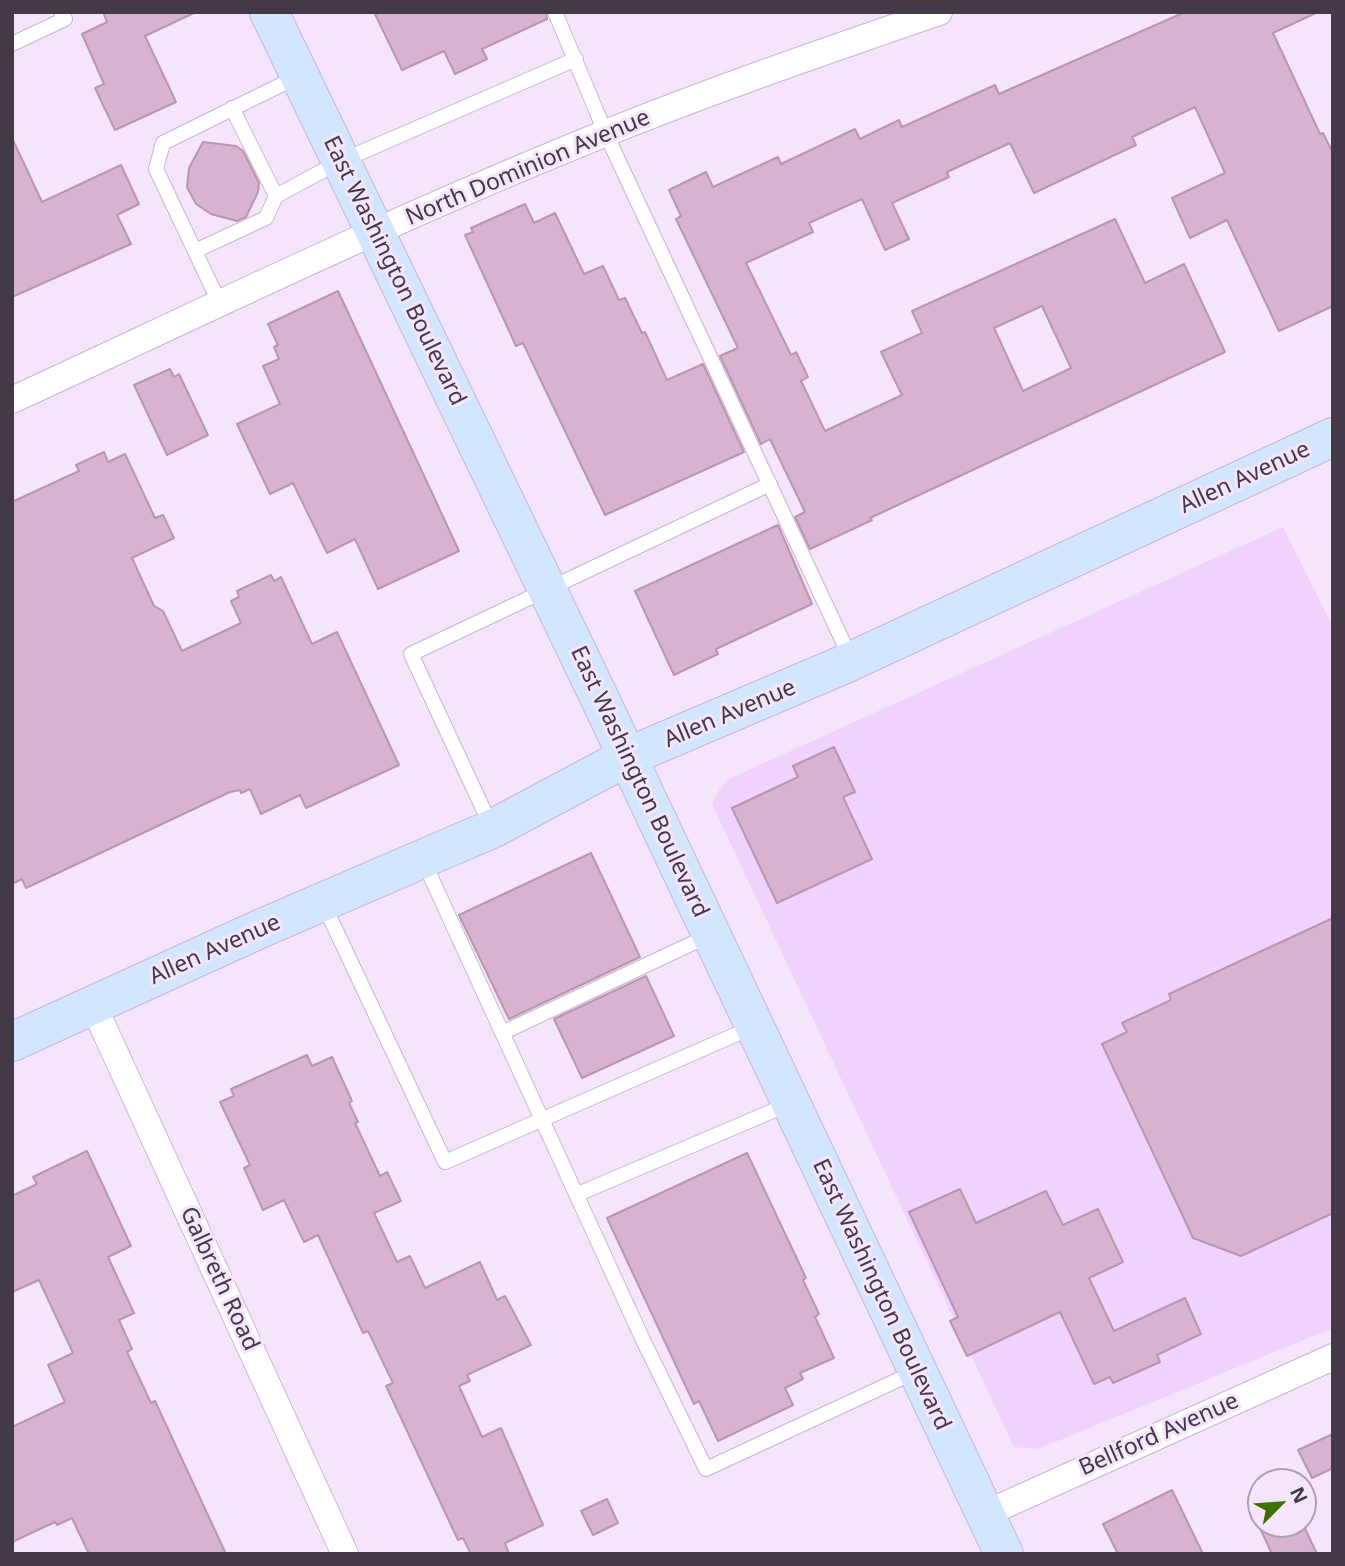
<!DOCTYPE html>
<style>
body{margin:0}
#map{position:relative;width:1345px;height:1566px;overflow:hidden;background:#f4e5fb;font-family:"Noto Sans",sans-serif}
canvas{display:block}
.frame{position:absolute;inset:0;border:14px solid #433947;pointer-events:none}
.north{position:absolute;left:1247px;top:1468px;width:70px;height:70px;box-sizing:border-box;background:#f4e5fb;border:2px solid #ada0b3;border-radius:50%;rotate:65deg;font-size:19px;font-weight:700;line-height:28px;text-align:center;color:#433947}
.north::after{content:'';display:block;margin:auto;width:24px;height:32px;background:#3a7301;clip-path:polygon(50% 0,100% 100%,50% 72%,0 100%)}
</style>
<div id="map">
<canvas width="1345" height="1566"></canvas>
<div class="frame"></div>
<div class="north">N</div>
</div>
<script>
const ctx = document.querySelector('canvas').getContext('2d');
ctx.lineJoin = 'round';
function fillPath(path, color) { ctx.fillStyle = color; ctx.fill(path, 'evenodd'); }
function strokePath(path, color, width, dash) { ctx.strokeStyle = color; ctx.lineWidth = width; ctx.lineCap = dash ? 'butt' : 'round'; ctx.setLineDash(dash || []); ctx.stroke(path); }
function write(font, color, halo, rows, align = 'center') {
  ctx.font = font + ' "Noto Sans",sans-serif'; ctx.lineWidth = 6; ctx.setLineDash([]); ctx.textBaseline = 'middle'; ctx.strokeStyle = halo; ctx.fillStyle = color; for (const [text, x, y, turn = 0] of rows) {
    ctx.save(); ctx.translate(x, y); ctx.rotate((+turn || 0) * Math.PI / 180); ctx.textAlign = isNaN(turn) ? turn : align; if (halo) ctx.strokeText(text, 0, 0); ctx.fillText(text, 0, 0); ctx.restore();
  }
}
const built = new Path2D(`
 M 1283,527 L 1333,627 L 1333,1328 L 1038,1449 L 1014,1447 L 712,804 L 719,790 L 731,778 Z`);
const building = new Path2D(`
 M 103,12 L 196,12 L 145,36 L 176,102 L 115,130 L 95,88 L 104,84 L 82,34 L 107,22 Z
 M 374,12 L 546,12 L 547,19 L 482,49 L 487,59 L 455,74 L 444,51 L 402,70 Z
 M 1185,12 L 1318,12 L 1273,33 L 1320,134 L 1323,133 L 1333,153 L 1333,306 L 1279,331 L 1227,220 L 1190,238 L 1172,198 L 1225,173 L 1195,107 L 1132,137 L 1136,145 L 1034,193 L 1010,143 L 947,172 L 949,177 L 892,203 L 909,239 L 885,250 L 862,199 L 809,223 L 813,232 L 746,263 L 791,355 L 796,352 L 808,377 L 801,381 L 825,431 L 902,395 L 881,352 L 922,333 L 912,311 L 1115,219 L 1145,283 L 1184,264 L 1225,352 L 870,518 L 872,520 L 810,549 L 795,517 L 805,512 L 770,439 L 761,444 L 720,356 L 738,348 L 676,219 L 681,216 L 669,190 L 706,172 L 713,187 L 778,157 L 781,164 L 855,129 L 860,139 L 899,120 L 902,127 L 995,85 L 999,94 ZM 1042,306 L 1071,368 L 1023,391 L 994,328 Z
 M 12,138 L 42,202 L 121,165 L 139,204 L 117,215 L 131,244 L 12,297 Z
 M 203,142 L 236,146 L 243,151 L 259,183 L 258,192 L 246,217 L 237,221 L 211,214 L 196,204 L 187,187 L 189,168 Z
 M 525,204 L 534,223 L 555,213 L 584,274 L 603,266 L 619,300 L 625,298 L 642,333 L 645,332 L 667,380 L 703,364 L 744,452 L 605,515 L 523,343 L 516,346 L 465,235 L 473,232 L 471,228 Z
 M 338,291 L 459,551 L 378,589 L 355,539 L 327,553 L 293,483 L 270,494 L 237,424 L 280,404 L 263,366 L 279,359 L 274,347 L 278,345 L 268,324 Z
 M 170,369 L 174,377 L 179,374 L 208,435 L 167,455 L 134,385 Z
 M 104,452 L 108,462 L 125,454 L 155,518 L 163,515 L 174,538 L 132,558 L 154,606 L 163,611 L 182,651 L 241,623 L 231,601 L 239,597 L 237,591 L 271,575 L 274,581 L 281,577 L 312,644 L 337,632 L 399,765 L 306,808 L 300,795 L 261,814 L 250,789 L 241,793 L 240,790 L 230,792 L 26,888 L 22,879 L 12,884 L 12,502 L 79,471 L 76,465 Z
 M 778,525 L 812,604 L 716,649 L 718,654 L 674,675 L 635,591 Z
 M 834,747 L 855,792 L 843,797 L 872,859 L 777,903 L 732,808 L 798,777 L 793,766 Z
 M 591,853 L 640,957 L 509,1019 L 459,915 Z
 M 1333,918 L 1333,1213 L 1241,1256 L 1193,1238 L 1102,1044 L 1127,1032 L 1122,1023 L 1171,1000 L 1169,994 Z
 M 646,976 L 674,1036 L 582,1078 L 554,1019 Z
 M 307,1055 L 312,1066 L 332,1057 L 352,1101 L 349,1103 L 358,1122 L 355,1123 L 380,1176 L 387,1172 L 401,1201 L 374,1213 L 397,1262 L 410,1256 L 425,1288 L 480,1262 L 497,1300 L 505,1296 L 531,1345 L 467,1375 L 470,1381 L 459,1386 L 482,1437 L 501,1428 L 543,1525 L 505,1543 L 509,1554 L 471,1554 L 463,1538 L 458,1540 L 386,1386 L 393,1383 L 368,1331 L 363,1333 L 318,1235 L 304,1242 L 284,1200 L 263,1210 L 244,1168 L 250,1165 L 220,1102 L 234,1096 L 231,1089 Z
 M 87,1151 L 131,1246 L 108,1257 L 134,1313 L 119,1320 L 132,1349 L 127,1352 L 151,1403 L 155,1401 L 226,1554 L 89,1554 L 72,1518 L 57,1525 L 55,1522 L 12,1542 L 12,1427 L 65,1402 L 48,1365 L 73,1353 L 39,1280 L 12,1292 L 12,1196 L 37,1184 L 33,1177 Z
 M 747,1153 L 806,1278 L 803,1280 L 819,1314 L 815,1317 L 834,1358 L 800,1373 L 803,1379 L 785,1388 L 793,1405 L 718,1441 L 699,1401 L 694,1404 L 607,1218 Z
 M 960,1189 L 976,1223 L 1046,1191 L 1063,1225 L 1098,1209 L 1123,1262 L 1089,1278 L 1114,1331 L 1185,1298 L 1201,1334 L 1157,1355 L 1160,1362 L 1113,1383 L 1110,1377 L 1094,1384 L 1060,1312 L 967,1356 L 950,1321 L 958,1317 L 909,1212 Z
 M 1333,1434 L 1333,1468 L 1312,1478 L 1298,1450 Z
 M 1172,1490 L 1203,1554 L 1118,1554 L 1103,1524 Z
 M 607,1499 L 618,1523 L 593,1535 L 581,1511 Z
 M 1258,1524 L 1303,1524 L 1317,1554 L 1272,1554 Z`);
const lane = new Path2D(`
 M 555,12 L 606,134 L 851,659
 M 12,44 L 65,19 L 61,12
 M 232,108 L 276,196
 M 195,251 L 266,218 L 276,196 L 341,161 L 576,59
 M 220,304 L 156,169 L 163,143 L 299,76
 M 492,828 L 411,654 L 770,484
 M 423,860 L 643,1340 L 706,1469 L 915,1372
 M 323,903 L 445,1162 L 753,1027
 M 502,1033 L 710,935
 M 578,1194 L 789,1104`);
const street = new Path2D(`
 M 12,400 C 196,315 379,226 567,149 C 689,98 814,55 939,12
 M 93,1005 L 345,1554
 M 985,1514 L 1333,1357`);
const secondary = new Path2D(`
 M 269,12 L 600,699 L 1004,1554
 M 12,1042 L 262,928 L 492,829 L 627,757 L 845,664 L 1333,437`);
const streetNames = [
 ["North Dominion Avenue",528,168,-23],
 ["East Washington Boulevard",394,271,64],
 ["Allen Avenue",1245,478,-25],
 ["Allen Avenue",730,714,-23],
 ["East Washington Boulevard",639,782,65],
 ["Allen Avenue",215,950,-24],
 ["Galbreth Road",219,1279,65],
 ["East Washington Boulevard",881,1295,65],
 ["Bellford Avenue",1159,1435,-24]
];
fillPath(built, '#efd2fd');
fillPath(building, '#d8b3cf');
strokePath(building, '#b995b0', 2);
strokePath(lane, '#cab2d6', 16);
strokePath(street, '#cab2d6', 28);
strokePath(secondary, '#cab2d6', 40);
strokePath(lane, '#fff', 14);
strokePath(street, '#fff', 26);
strokePath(secondary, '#d2e6ff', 38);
write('23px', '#433947', '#f4e5fb', streetNames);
</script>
